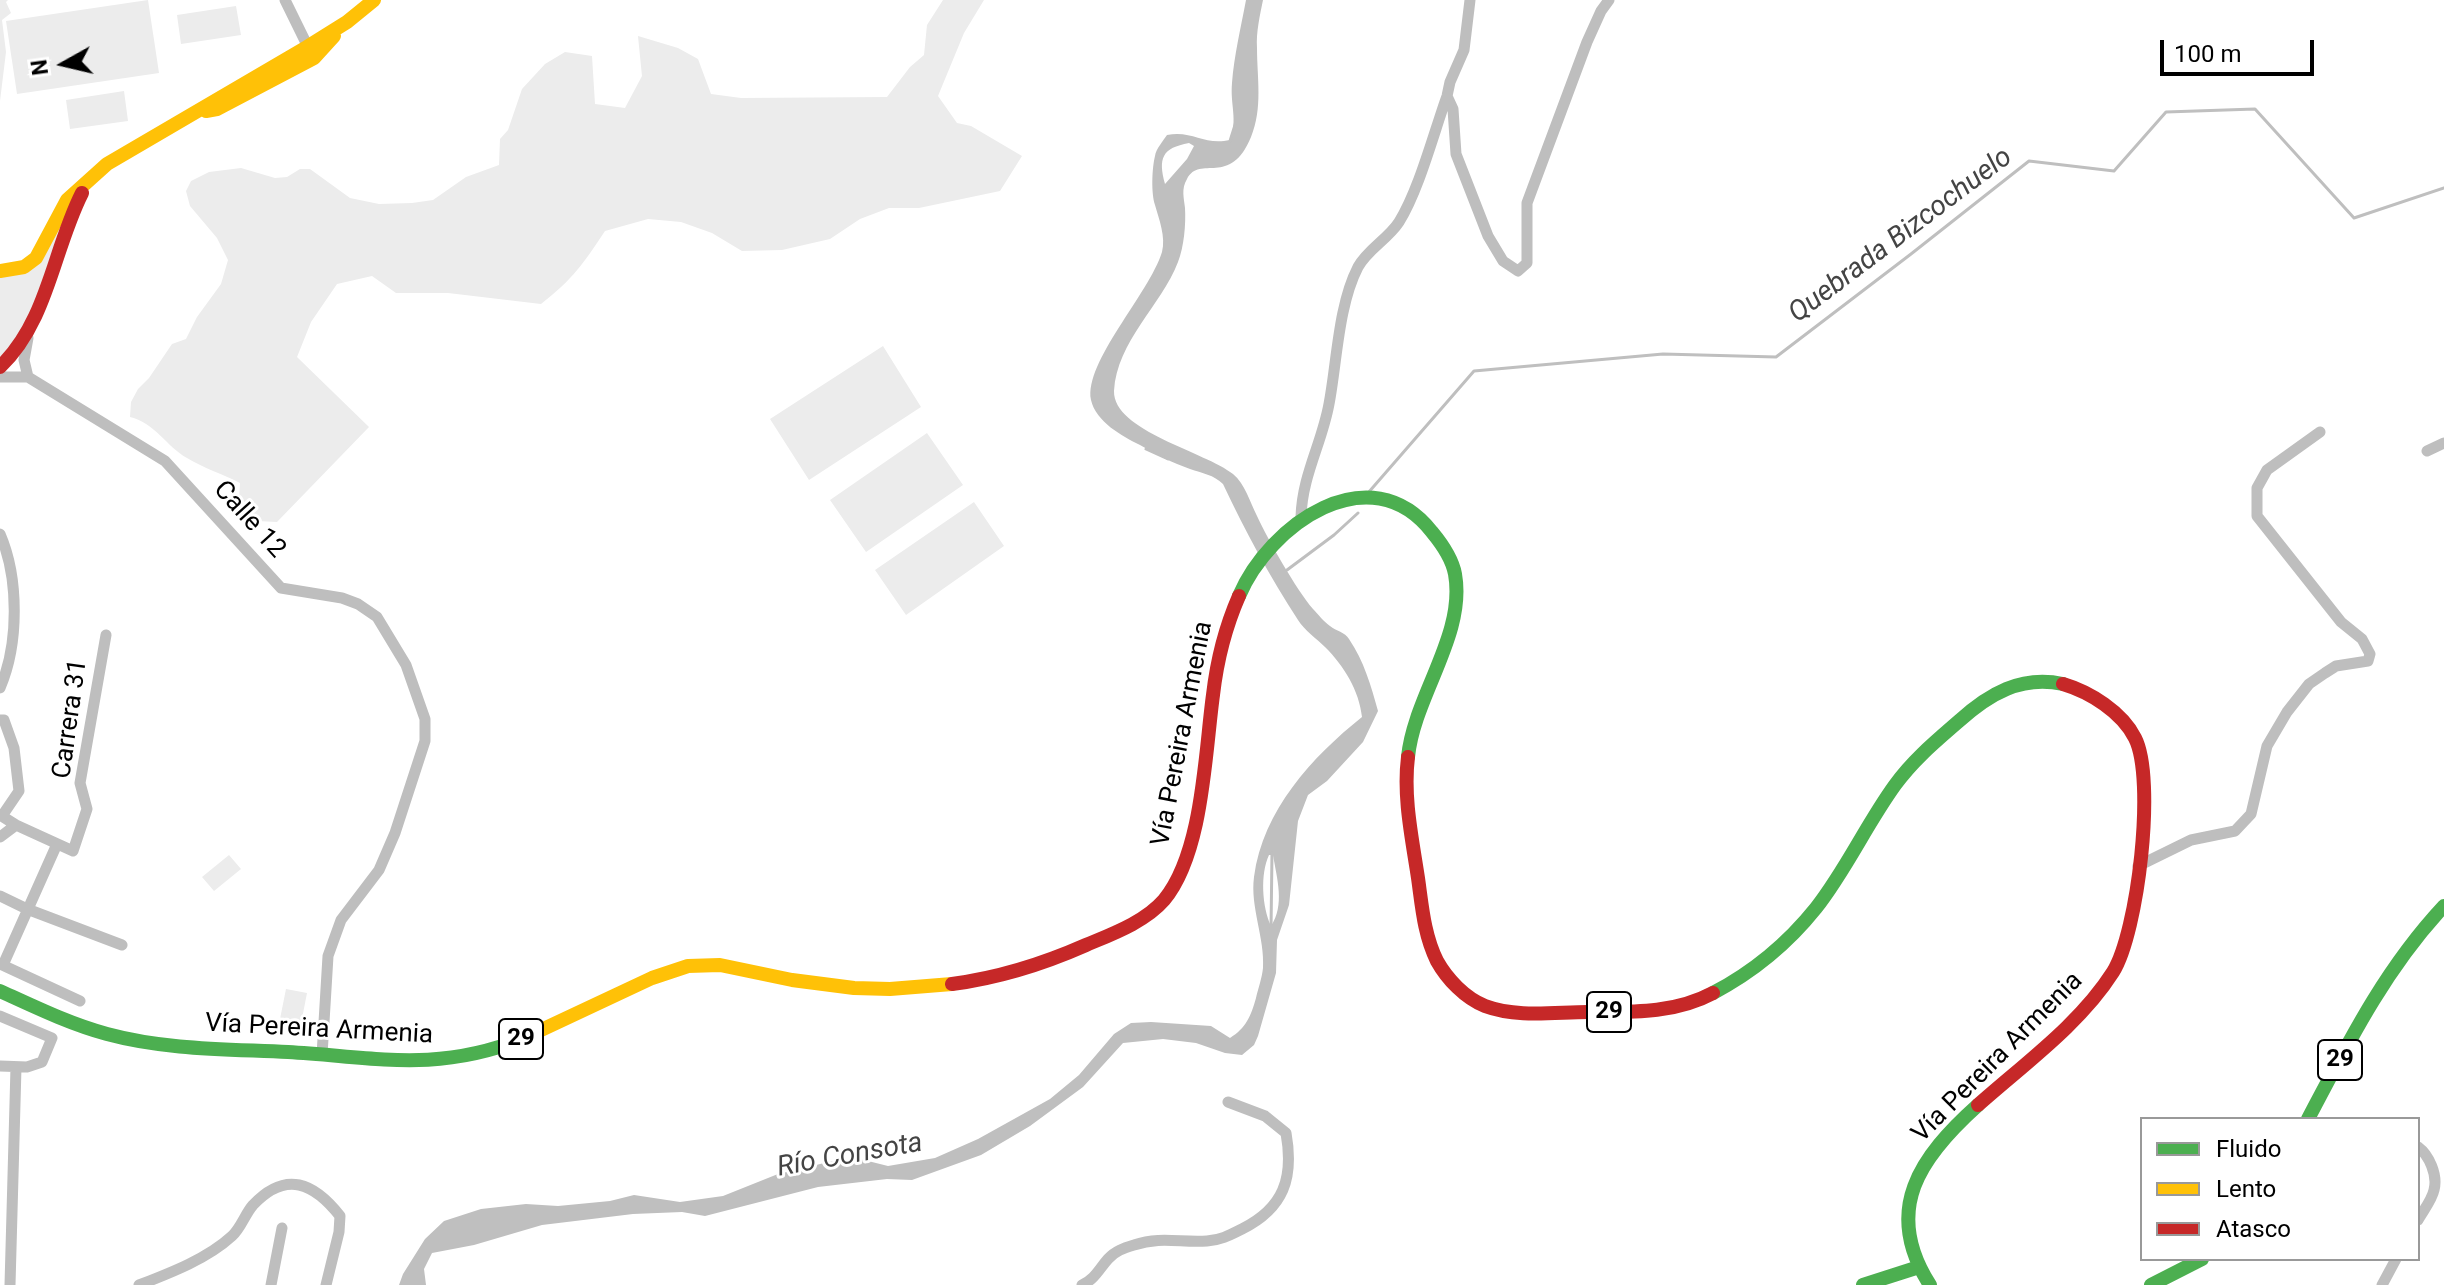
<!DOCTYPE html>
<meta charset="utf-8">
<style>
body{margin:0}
#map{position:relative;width:2444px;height:1285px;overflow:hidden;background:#fff;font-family:Roboto,sans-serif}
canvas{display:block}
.legend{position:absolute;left:2140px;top:1117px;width:280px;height:144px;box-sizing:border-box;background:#fff;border:2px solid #999;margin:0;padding:10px 14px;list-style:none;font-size:24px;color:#000}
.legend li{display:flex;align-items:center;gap:16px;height:40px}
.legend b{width:40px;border:2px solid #999}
.north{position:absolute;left:24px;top:24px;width:80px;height:80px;-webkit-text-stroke:6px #fff;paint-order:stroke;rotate:262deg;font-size:22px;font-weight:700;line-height:32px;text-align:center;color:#000}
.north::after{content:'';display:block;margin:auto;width:28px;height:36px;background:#000;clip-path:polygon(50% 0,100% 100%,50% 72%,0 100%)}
.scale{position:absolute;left:2160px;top:40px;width:154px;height:36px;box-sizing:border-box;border:4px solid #000;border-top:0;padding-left:10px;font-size:24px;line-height:28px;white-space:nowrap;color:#000;-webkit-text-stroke:6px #fff;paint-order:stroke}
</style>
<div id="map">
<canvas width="2444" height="1285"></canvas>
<ul class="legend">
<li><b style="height:10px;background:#4caf50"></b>Fluido</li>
<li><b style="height:10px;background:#ffc107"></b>Lento</li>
<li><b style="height:10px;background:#c62828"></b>Atasco</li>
</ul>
<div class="north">N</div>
<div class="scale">100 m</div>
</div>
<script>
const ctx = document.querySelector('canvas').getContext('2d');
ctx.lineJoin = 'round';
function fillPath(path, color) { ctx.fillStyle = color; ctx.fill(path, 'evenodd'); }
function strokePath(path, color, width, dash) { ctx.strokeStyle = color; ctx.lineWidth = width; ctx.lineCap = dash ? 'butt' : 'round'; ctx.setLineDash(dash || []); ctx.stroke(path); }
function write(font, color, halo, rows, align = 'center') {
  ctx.font = font + ' Roboto,sans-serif'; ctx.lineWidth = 6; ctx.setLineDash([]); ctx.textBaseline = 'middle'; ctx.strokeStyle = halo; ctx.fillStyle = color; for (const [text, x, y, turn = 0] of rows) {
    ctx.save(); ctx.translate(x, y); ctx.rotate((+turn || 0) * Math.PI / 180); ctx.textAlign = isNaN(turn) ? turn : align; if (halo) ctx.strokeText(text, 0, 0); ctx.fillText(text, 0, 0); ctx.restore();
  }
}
const green = new Path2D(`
 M 0,0 L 8,0 L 6,2 L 11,13 L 2,20 L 6,52 L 0,101 Z
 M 148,0 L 159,73 L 17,94 L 6,21 Z
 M 943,0 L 984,0 L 964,33 L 938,96 L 957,123 L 971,126 L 1022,156 L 1000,191 L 919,208 L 889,208 L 860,219 L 830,239 L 782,250 L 742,251 L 712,233 L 681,222 L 648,219 L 605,231 C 584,263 572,280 541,304 L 448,293 L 396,293 L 372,276 L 337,284 L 311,322 L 297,357 L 369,427 L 277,522 L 238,520 L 240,483 C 223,474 203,468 187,458 C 166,446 155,423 130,417 L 131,402 L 138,389 L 149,378 L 172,344 L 186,339 L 197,317 L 221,284 L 228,260 L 217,238 L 190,206 L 186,191 L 191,181 L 209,172 L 241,168 L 275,178 L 287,177 L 300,169 L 310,169 L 350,198 L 379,204 L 412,203 L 433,200 L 466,177 L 499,165 L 500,139 L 508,130 L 522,89 L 545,64 L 565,52 L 592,56 L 595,104 L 625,108 L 642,76 L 638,36 L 678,48 L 698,59 L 711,94 L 741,98 L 887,97 L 910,67 L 924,55 L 927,25 Z
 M 236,6 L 241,35 L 181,44 L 177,15 Z
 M 124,91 L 128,121 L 70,129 L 66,100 Z
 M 67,200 L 35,317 L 0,367 L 0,271 L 24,267 Z
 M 883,346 L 921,407 L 809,480 L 770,419 Z
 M 927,433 L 963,485 L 866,552 L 830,500 Z
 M 974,502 L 1004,546 L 906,615 L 875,570 Z
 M 229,855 L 241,869 L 214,891 L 202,877 Z
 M 286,989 L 307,993 L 300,1029 L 279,1024 Z`);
const water = new Path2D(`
 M 1246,0 L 1263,0 C 1260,15 1256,32 1257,48 C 1257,78 1263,108 1251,137 C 1230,188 1200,154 1187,179 C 1181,189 1184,198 1185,208 C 1186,224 1184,247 1178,262 C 1161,306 1117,341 1114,391 C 1113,431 1206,452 1233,474 C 1245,484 1250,502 1257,516 C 1268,540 1296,589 1313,609 C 1318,614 1324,622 1330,626 C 1336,631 1345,632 1349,639 C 1364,661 1371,686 1378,711 L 1363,742 L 1327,781 L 1308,795 L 1298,821 L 1289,905 L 1277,940 L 1276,973 L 1258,1036 L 1254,1045 L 1242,1055 L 1225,1053 L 1196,1043 L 1163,1039 L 1123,1043 L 1083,1087 L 1030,1126 L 981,1155 L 912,1180 L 887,1179 L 818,1187 L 705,1216 L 682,1212 L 633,1214 L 542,1225 L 474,1245 L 432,1253 L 424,1269 L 426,1285 L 399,1285 L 403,1274 L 425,1239 L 444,1221 L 481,1209 L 526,1204 L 558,1206 L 610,1201 L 634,1195 L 680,1202 L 723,1196 L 778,1174 L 837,1160 L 860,1159 L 888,1166 L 935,1158 L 978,1139 L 1050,1099 L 1079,1075 L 1114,1034 L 1131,1023 L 1151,1022 L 1211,1026 L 1230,1038 C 1246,1028 1251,1016 1256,998 C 1258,989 1262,978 1263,968 C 1265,938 1250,907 1254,877 C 1263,810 1312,757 1362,717 C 1359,690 1344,666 1325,647 C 1316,638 1305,631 1298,620 C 1270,577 1245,531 1223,484 C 1214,475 1202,473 1190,469 C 1173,463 1155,454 1140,445 C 1122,436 1096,422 1091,400 C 1084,362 1149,294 1162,252 C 1166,237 1159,219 1155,205 C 1151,193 1152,168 1155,156 C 1156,149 1163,141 1167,135 C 1193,130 1204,146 1230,140 C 1238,119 1230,105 1232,83 C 1234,56 1241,27 1246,0 ZM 1189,143 L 1194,146 L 1187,159 L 1165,184 C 1158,158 1162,148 1189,143 ZM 1269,855 L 1273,855 C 1277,879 1285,905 1271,926 C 1262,907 1260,874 1269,855 Z`);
const stream = new Path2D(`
 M 1230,141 L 1236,122
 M 1146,449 L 1168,459
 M 1368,493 L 1474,371 L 1663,354 L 1776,357 L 1911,254 L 2029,161 L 2114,171 L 2166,112 L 2255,109 L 2354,218 L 2444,188
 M 1287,570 L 1334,535 L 1358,513
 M 1271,929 L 1272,853`);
const street = new Path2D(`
 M 285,0 L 311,53
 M 1447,96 L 1453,109 L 1456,154 L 1488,236 L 1503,261 L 1518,271 L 1527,263 L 1527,203 L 1587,42 L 1601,11 L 1609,0
 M 28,338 L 24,360 L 28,377
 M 0,377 L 28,377 L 165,461 L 281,588 L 342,598 L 358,604 L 377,617 L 406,665 L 425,719 L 425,741 L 395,833 L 379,870 L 341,920 L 328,956 L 322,1055
 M 2427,451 L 2444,443
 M 1301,517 C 1302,476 1322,443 1329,404 C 1337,362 1338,306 1358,267 C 1368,249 1388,239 1399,222 C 1419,190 1434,132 1447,96 L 1450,82 L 1464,50 L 1470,0
 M 0,534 C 19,578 19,644 0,688
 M 0,720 L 4,720 L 14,748 L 19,791 L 2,816
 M 0,815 L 16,825 L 73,851 L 87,809 L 80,783 L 106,635
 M 0,837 L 16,825
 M 2138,866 L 2191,840 L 2235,831 L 2251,814 L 2267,746 L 2287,712 L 2309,684 L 2325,673 L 2336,666 L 2368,661 L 2370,654 L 2362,639 L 2341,622 L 2257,516 L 2257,488 L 2267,470 L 2320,432
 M 0,896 L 27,909 L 122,945
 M 0,964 L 80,1001
 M 3,965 L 57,844
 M 0,1016 L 52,1038 L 42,1062 L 27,1067 L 0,1066
 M 2418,1147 C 2429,1155 2438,1175 2434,1190 C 2432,1200 2423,1211 2418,1220
 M 10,1285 L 16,1067
 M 139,1285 C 170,1273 207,1259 232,1236 C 241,1228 245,1214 253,1205 C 286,1170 314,1183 340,1216 L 339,1232 L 326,1285
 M 271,1285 L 282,1228
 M 1082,1285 C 1095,1279 1099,1269 1108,1259 C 1115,1251 1124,1248 1134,1245 C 1161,1236 1181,1243 1207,1241 C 1221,1240 1230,1235 1242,1229 C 1284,1208 1294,1178 1286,1133 L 1265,1116 L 1228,1102
 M 2382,1285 L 2396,1259`);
const fast = new Path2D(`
 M 1239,596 C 1269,525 1370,453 1432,532 C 1442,544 1452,558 1455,574 C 1466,635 1414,696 1408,757
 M 0,991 C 35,1007 70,1024 107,1034 C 166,1050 228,1049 288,1052 C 376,1057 435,1073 522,1039
 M 1713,993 C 1753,972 1788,943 1816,908 C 1846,870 1866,825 1895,785 C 1913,760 1936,741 1959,721 C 1989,694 2021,675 2063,684
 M 2308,1119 C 2348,1043 2385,969 2444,906
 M 1863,1285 L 1919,1267
 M 1930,1285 C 1882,1210 1920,1157 1978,1105
 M 2151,1285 L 2202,1259`);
const slow = new Path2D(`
 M 206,111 L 217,109 L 314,58 L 334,36
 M 0,271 L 24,267 L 36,258 L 67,200 L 107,164 L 307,47 L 347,22 L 374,0
 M 522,1039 L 652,978 L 688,966 L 720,965 L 792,980 L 854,988 L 890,989 L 952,984`);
const jam = new Path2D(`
 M 0,367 C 48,321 53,250 82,193
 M 1408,757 C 1403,797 1412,838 1418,878 C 1422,906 1424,935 1437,961 C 1447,979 1465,998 1485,1006 C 1517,1018 1555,1012 1588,1012 C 1631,1012 1674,1014 1713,993
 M 952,984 C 998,978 1043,964 1086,945 C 1112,934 1145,922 1164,900 C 1203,853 1205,753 1213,695 C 1217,660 1225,628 1239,596
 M 1978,1105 C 2024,1064 2080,1024 2113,972 C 2138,932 2156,779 2135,738 C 2122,712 2090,692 2063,684`);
const shields = [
 [1609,1012,44],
 [521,1039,44],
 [2340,1060,44]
];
const shieldNames = [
 ["29",1609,1012],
 ["29",521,1039],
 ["29",2340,1060]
];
const streetNames = [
 ["Calle 12",249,520,48],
 ["Carrera 31",71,719,-82],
 ["Vía Pereira Armenia",1183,734,-79],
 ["Vía Pereira Armenia",319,1030,3],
 ["Vía Pereira Armenia",1998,1058,-45]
];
const waterNames = [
 ["Quebrada Bizcochuelo",1901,236,-37],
 ["Río Consota",850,1156,-10]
];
fillPath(green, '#ececec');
fillPath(water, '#bfbfbf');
strokePath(stream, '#bfbfbf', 3);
strokePath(street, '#bebebe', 11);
strokePath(fast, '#4caf50', 14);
strokePath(slow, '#ffc107', 14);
strokePath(jam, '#c62828', 14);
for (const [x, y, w] of shields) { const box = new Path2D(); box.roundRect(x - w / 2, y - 20, w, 40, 6); ctx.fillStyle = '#fff'; ctx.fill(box); strokePath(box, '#000', 2); }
write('bold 24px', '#000', null, shieldNames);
write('26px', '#000', '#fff', streetNames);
write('italic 28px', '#444', '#fff', waterNames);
</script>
